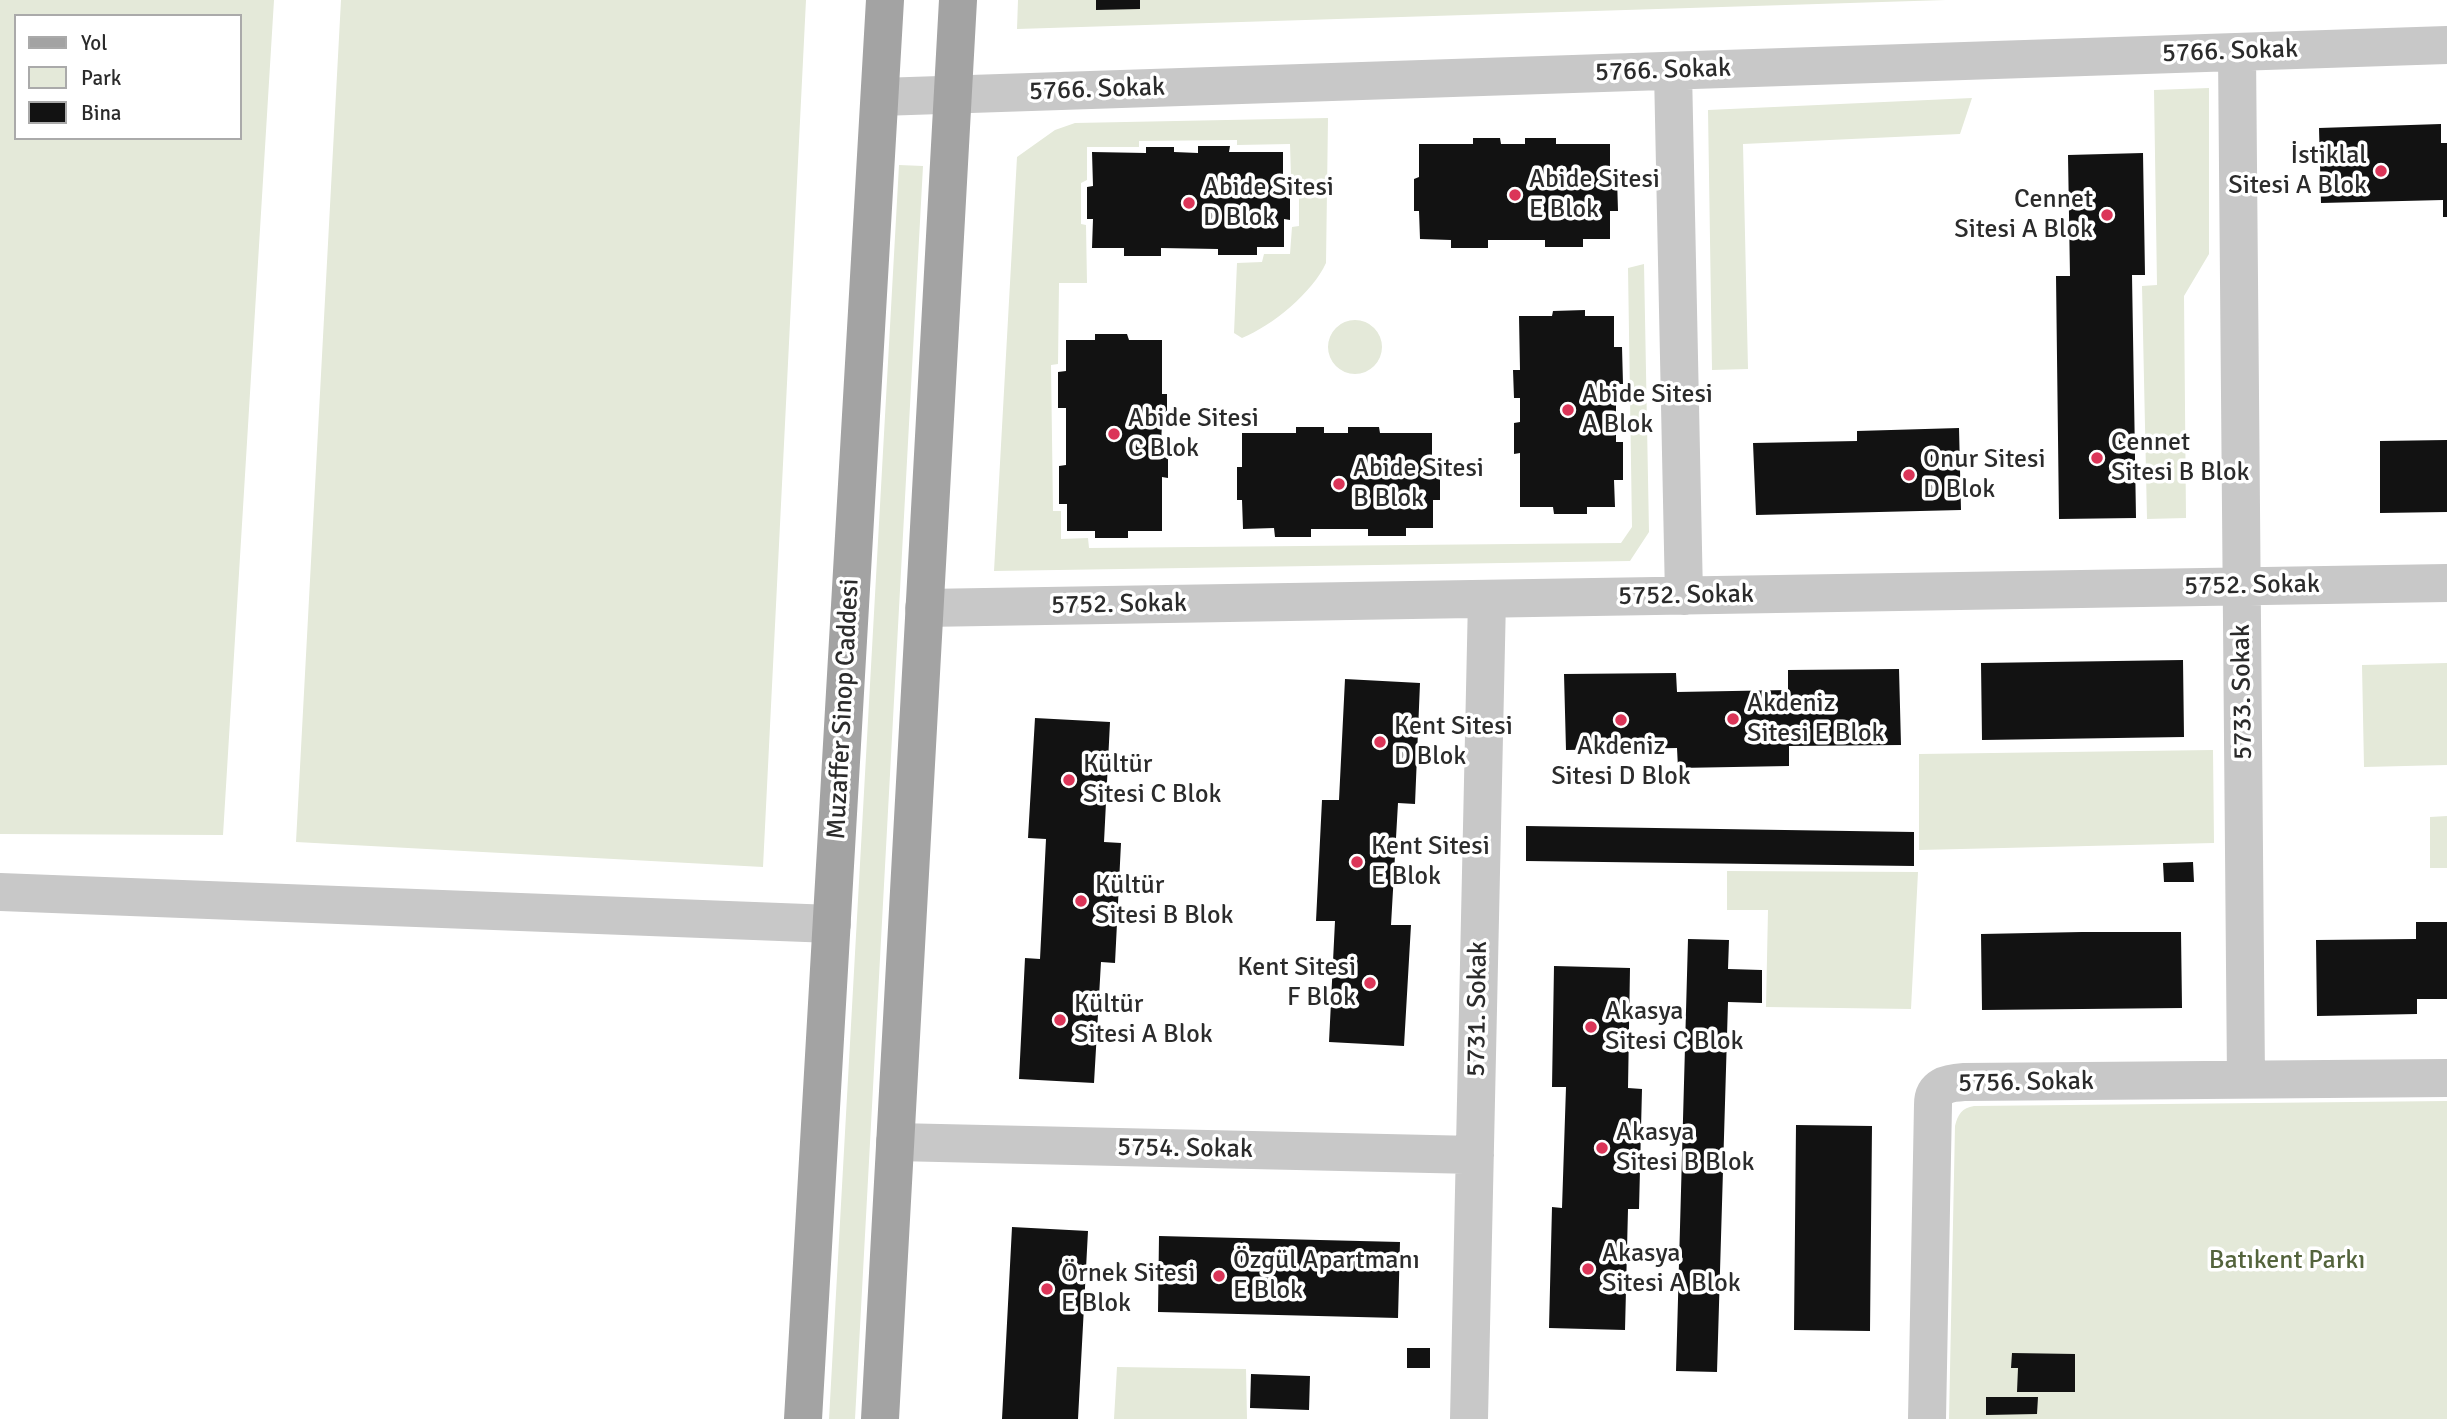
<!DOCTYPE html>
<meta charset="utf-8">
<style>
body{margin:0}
#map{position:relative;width:2447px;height:1419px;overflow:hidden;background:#fff;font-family:Signika,sans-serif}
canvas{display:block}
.legend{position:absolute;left:14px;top:14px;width:228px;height:126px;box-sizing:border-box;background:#fff;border:2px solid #aaa;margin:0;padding:9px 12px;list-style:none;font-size:21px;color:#2b2b2b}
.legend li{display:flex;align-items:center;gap:14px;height:35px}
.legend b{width:35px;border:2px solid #aaa}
</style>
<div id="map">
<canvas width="2447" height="1419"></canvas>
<ul class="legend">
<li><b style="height:9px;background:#a3a3a3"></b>Yol</li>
<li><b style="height:19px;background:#e4e9d9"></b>Park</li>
<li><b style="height:19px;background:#121212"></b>Bina</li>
</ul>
</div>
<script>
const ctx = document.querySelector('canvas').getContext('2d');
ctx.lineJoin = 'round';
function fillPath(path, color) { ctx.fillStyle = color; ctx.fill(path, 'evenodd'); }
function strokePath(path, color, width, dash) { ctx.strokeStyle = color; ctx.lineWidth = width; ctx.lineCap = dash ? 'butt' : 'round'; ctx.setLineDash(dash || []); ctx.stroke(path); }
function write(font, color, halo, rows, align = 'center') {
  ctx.font = font + ' Signika,sans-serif'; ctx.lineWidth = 7; ctx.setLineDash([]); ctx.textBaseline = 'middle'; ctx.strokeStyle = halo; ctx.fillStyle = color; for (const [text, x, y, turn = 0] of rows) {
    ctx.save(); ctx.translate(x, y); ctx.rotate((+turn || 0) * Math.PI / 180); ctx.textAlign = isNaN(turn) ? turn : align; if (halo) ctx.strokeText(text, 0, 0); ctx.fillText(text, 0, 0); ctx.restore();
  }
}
const green = new Path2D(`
 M 0,0 L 274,0 L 223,835 L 0,834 ZM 16,16 L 240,16 L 240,138 L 16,138 Z
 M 341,0 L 806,0 L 763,867 L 296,842 Z
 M 1018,0 L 1946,0 L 1017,29 Z
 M 2209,88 L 2209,254 L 2184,296 L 2186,518 L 2147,519 L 2142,286 L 2157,285 L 2154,90 Z
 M 1972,98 L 1960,134 L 1743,144 L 1748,369 L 1712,370 L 1708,110 Z
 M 1328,118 L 1326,263 C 1313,292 1272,326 1242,338 L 1234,333 L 1237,263 L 1262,262 L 1264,254 L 1290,254 L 1292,227 L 1299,226 L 1299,178 L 1291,177 L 1290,144 L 1237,145 L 1237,140 L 1139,141 L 1139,147 L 1087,147 L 1087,180 L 1081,183 L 1081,224 L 1086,225 L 1087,283 L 1059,283 L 1058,364 L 1051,365 L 1053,511 L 1061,511 L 1061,539 L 1088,538 L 1089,548 L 1621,543 L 1632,527 L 1628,268 L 1644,264 L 1649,532 L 1630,561 L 994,571 L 1017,157 L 1055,130 L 1075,123 Z
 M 899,165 L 923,166 L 855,1419 L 829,1419 Z
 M1328 347a27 27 0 1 1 54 0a27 27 0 1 1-54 0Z
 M 2447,663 L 2447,765 L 2364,767 L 2362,665 Z
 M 2213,750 L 2214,843 L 1919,850 L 1919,754 Z
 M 2447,816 L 2447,868 L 2430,868 L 2430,817 Z
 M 1727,871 L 1918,872 L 1911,1009 L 1766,1007 L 1768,910 L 1727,910 Z
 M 2447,1101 L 2447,1419 L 1949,1419 L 1955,1126 C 1958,1114 1962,1108 1974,1106 Z
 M 1117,1367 L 1246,1369 L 1247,1419 L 1114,1419 Z`);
const building = new Path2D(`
 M 1096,0 L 1140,0 L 1140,9 L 1096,10 Z
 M 2441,124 L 2441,143 L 2447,143 L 2447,217 L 2443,217 L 2443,200 L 2321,203 L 2319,128 Z
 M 1473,138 L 1500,138 L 1501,144 L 1525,144 L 1525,138 L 1556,138 L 1556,144 L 1610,144 L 1610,177 L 1617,178 L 1618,211 L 1610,211 L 1610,239 L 1583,239 L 1583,247 L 1545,247 L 1545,240 L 1488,240 L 1488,248 L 1451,248 L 1451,240 L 1420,239 L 1419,211 L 1414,211 L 1414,179 L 1419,177 L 1419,144 L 1473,144 Z
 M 1198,146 L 1230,146 L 1229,152 L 1283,152 L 1283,186 L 1290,186 L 1290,220 L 1284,219 L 1284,247 L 1257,247 L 1257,255 L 1218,255 L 1218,249 L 1161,248 L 1161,256 L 1124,256 L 1124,248 L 1092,248 L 1093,219 L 1087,219 L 1087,187 L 1093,186 L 1092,152 L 1146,153 L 1146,147 L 1174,147 L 1174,152 L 1198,153 Z
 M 2143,153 L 2145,275 L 2132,275 L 2136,518 L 2059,519 L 2056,276 L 2070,276 L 2068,155 Z
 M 1585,310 L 1585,316 L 1614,316 L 1614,347 L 1622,347 L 1623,384 L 1616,384 L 1616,442 L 1623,442 L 1623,480 L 1614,480 L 1615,507 L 1587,507 L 1587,514 L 1554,514 L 1553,507 L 1520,507 L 1520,453 L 1514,454 L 1514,423 L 1520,422 L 1520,398 L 1514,398 L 1513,370 L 1520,370 L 1519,316 L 1552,316 L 1553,311 Z
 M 1095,334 L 1127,334 L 1129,340 L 1162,340 L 1162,394 L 1167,394 L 1167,421 L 1162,422 L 1161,446 L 1168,446 L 1168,478 L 1162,477 L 1162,531 L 1128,531 L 1128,538 L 1095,538 L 1095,531 L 1067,531 L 1067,504 L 1059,504 L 1059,466 L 1066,465 L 1066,408 L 1058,408 L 1058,372 L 1066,371 L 1066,340 L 1095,340 Z
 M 1296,427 L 1324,427 L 1324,433 L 1348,433 L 1348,427 L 1379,427 L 1380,433 L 1432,433 L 1432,467 L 1440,466 L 1440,500 L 1433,500 L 1433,528 L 1406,528 L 1406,536 L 1368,536 L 1368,529 L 1311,529 L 1311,537 L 1275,537 L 1274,528 L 1243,529 L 1242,500 L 1237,500 L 1237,467 L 1242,467 L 1242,433 L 1296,433 Z
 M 1959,428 L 1961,510 L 1756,515 L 1753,443 L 1857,441 L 1857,431 Z
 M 2447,440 L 2447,512 L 2380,513 L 2380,441 Z
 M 2183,660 L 2184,737 L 1982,740 L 1981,663 Z
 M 1899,669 L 1901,745 L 1789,746 L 1789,766 L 1678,768 L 1677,748 L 1566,750 L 1564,674 L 1676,673 L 1677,692 L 1788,690 L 1788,670 Z
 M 1345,679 L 1420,683 L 1415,804 L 1398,803 L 1391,925 L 1411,925 L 1404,1046 L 1329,1042 L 1335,921 L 1316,921 L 1322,800 L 1339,800 Z
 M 1035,718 L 1110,722 L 1104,842 L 1121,843 L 1115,963 L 1101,962 L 1094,1083 L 1019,1079 L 1025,958 L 1040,959 L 1046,839 L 1028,838 Z
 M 1526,826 L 1914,832 L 1914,866 L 1526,861 Z
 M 2193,862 L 2194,882 L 2164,882 L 2163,863 Z
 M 2416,922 L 2447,922 L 2447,999 L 2417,999 L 2417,1014 L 2317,1016 L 2316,940 L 2416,939 Z
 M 2082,932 L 2181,932 L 2182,1008 L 1982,1010 L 1981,934 Z
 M 1688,939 L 1729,940 L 1728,969 L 1762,970 L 1762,1003 L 1728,1002 L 1717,1372 L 1676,1371 Z
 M 1554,966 L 1630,968 L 1628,1088 L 1642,1089 L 1639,1209 L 1628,1209 L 1625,1330 L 1549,1328 L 1552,1207 L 1562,1208 L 1566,1087 L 1552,1087 Z
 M 1796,1125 L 1872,1126 L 1870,1331 L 1794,1330 Z
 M 1012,1227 L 1088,1231 L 1078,1419 L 1002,1419 Z
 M 1159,1236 L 1400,1242 L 1398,1318 L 1158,1312 Z
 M 1407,1348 L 1430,1348 L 1430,1368 L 1407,1368 Z
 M 2012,1353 L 2075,1354 L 2075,1392 L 2017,1392 L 2018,1368 L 2011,1368 Z
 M 1251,1374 L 1310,1376 L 1309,1410 L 1250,1408 Z
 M 1986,1397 L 2038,1397 L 2037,1414 L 1986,1415 Z`);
const minor = new Path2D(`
 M 2237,52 L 2246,1079
 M 1673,71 L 1684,596
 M 880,97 L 2447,45
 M 924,608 L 2447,583
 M 0,892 L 832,924
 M 895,1142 L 1475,1155
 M 1469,1419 L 1487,599
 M 1927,1419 L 1933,1105 C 1933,1086 1947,1083 1964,1082 L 2447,1078`);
const major = new Path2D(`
 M 803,1419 L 885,0
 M 880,1419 L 958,0`);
const markers = [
 [2381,171,7,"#db3558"],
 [1515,195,7,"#db3558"],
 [1189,203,7,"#db3558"],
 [2107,215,7,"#db3558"],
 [1568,410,7,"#db3558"],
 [1114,434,7,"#db3558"],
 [2097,458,7,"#db3558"],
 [1909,475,7,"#db3558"],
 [1339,484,7,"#db3558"],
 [1733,719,7,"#db3558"],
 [1621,720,7,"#db3558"],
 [1380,742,7,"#db3558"],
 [1069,780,7,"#db3558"],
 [1357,862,7,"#db3558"],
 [1081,901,7,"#db3558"],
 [1370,983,7,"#db3558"],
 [1060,1020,7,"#db3558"],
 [1591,1027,7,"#db3558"],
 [1602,1148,7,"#db3558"],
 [1588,1269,7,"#db3558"],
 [1219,1276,7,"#db3558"],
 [1047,1289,7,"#db3558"]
];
const streetNames = [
 ["5766. Sokak",2230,52,-2],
 ["5766. Sokak",1663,71,-2],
 ["5766. Sokak",1097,90,-2],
 ["5752. Sokak",2252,586,-1],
 ["5752. Sokak",1686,596,-1],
 ["5752. Sokak",1119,605,-1],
 ["5733. Sokak",2243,692,-91],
 ["Muzaffer Sinop Caddesi",844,709,-87],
 ["5731. Sokak",1478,1009,-89],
 ["5756. Sokak",2026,1083,-1],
 ["5754. Sokak",1185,1149,1]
];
const poiNames = [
 ["İstiklal",2367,156,"right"],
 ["Sitesi A Blok",2367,186,"right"],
 ["Abide Sitesi",1529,180],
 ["E Blok",1529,210],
 ["Abide Sitesi",1203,188],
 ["D Blok",1203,218],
 ["Cennet",2093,200,"right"],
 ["Sitesi A Blok",2093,230,"right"],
 ["Abide Sitesi",1582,395],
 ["A Blok",1582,425],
 ["Abide Sitesi",1128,419],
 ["C Blok",1128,449],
 ["Cennet",2111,443],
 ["Sitesi B Blok",2111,473],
 ["Onur Sitesi",1923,460],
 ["D Blok",1923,490],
 ["Abide Sitesi",1353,469],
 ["B Blok",1353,499],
 ["Akdeniz",1747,704],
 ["Sitesi E Blok",1747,734],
 ["Kent Sitesi",1394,727],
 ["D Blok",1394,757],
 ["Akdeniz",1621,747,"center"],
 ["Sitesi D Blok",1621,777,"center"],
 ["Kültür",1083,765],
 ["Sitesi C Blok",1083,795],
 ["Kent Sitesi",1371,847],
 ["E Blok",1371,877],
 ["Kültür",1095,886],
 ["Sitesi B Blok",1095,916],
 ["Kent Sitesi",1356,968,"right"],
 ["F Blok",1356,998,"right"],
 ["Kültür",1074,1005],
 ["Sitesi A Blok",1074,1035],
 ["Akasya",1605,1012],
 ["Sitesi C Blok",1605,1042],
 ["Akasya",1616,1133],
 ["Sitesi B Blok",1616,1163],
 ["Akasya",1602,1254],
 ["Sitesi A Blok",1602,1284],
 ["Özgül Apartmanı",1233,1261],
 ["E Blok",1233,1291],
 ["Örnek Sitesi",1061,1274],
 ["E Blok",1061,1304]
];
const parkNames = [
 ["Batıkent Parkı",2287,1261]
];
fillPath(green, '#e4e9d9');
fillPath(building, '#121212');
strokePath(minor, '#c8c8c8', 38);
strokePath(major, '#a3a3a3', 38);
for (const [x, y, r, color] of markers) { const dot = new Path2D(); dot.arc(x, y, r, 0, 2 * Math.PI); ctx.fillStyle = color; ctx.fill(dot); strokePath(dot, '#fff', 2.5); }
write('26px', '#2b2b2b', '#fff', streetNames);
write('26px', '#2b2b2b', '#fff', poiNames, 'left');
write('26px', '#54643c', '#fff', parkNames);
</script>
